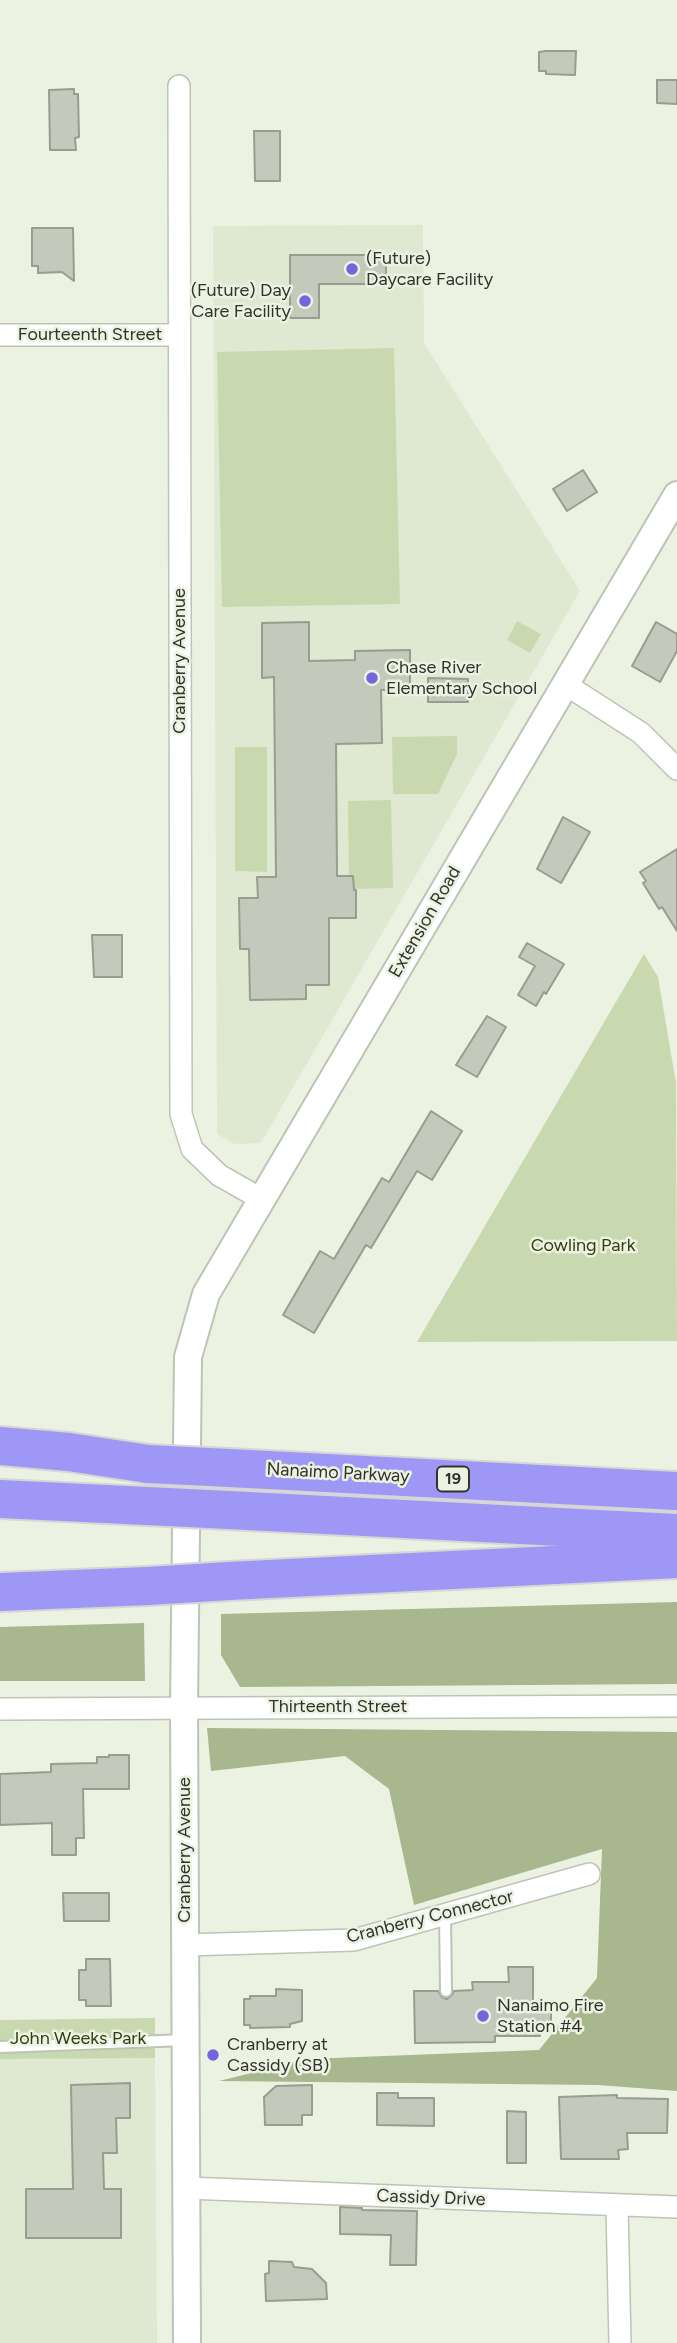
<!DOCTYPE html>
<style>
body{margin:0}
canvas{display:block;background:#ecf2e2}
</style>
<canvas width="677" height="2343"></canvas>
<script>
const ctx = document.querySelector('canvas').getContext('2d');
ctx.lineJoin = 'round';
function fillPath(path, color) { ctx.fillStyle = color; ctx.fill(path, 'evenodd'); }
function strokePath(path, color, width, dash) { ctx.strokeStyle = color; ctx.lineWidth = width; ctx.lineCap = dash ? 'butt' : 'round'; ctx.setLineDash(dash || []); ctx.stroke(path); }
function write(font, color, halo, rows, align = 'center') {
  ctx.font = font + ' Figtree,sans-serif'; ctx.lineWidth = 5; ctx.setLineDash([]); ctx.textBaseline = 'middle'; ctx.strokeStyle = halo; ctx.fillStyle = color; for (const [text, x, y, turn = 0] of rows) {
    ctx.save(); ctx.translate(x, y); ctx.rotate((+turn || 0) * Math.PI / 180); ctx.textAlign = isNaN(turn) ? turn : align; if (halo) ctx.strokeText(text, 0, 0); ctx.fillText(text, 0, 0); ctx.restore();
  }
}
const built = new Path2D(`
 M 423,225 L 424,343 L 580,591 L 261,1143 L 235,1144 L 217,1134 L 213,226 Z
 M 0,2058 L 155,2058 L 157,2343 L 0,2343 Z`);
const green = new Path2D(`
 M 394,348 L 400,604 L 222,607 L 217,352 Z
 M 517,621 L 541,634 L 530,653 L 507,640 Z
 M 457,736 L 457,754 L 438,794 L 393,794 L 392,737 Z
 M 235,747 L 267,747 L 267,872 L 235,871 Z
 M 391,800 L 393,888 L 349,889 L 348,801 Z
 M 644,954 L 658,977 L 676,1083 L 677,1341 L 417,1342 Z
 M 155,2018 L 155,2058 L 0,2059 L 0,2020 Z`);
const forest = new Path2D(`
 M 677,1602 L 677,1684 L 240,1687 L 221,1655 L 221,1614 Z
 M 144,1623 L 145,1681 L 0,1681 L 0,1627 Z
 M 207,1728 L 677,1732 L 677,2091 L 598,2085 L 219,2081 L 308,2059 L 539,2050 L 597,1978 L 602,1849 L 414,1905 L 389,1789 L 345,1756 L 211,1771 Z`);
const building = new Path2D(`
 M 546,51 L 576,51 L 575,75 L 546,74 L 546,71 L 539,71 L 539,52 Z
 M 657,80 L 677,80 L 677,104 L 657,103 Z
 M 74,89 L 74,94 L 78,94 L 79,137 L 75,138 L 76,150 L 50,150 L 49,90 Z
 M 254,131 L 280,131 L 280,181 L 255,181 Z
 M 32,228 L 73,228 L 74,281 L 62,272 L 38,273 L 38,266 L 32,266 Z
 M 290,255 L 386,255 L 386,284 L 319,284 L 319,318 L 290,318 Z
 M 583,470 L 597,492 L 567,511 L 553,489 Z
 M 309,622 L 309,661 L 355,660 L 355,651 L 410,650 L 410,690 L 381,690 L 382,743 L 336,744 L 337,876 L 353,876 L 354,890 L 356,890 L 356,918 L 329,918 L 329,985 L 306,985 L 306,999 L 250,1000 L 249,949 L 240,949 L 239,898 L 258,898 L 257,877 L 276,877 L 274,677 L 262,678 L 262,623 Z
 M 656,622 L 677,634 L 677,651 L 660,682 L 632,666 Z
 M 428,678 L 468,679 L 468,702 L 428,702 Z
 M 563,817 L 590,832 L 561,883 L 537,869 Z
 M 677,849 L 677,931 L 662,907 L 659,909 L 643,883 L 646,881 L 640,872 Z
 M 92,935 L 122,935 L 122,977 L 94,977 Z
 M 527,943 L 564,964 L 546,994 L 544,992 L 536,1006 L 518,995 L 535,966 L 519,957 Z
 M 487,1016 L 506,1027 L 477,1077 L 456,1065 Z
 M 431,1111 L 462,1131 L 432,1180 L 417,1171 L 371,1248 L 366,1245 L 314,1333 L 283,1315 L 320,1251 L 334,1259 L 382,1178 L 389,1182 Z
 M 109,1755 L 129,1755 L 129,1789 L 83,1789 L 84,1838 L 76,1838 L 76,1855 L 52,1855 L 52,1823 L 0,1825 L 0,1774 L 51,1772 L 51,1764 L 97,1763 L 97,1757 L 109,1757 Z
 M 63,1893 L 109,1893 L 109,1921 L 64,1921 Z
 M 86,1959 L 110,1959 L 111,2006 L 86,2006 L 86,2000 L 79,2000 L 79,1970 L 86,1970 Z
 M 508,1967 L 533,1967 L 533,2001 L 551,2001 L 551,2031 L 540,2030 L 540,2036 L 495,2036 L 495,2042 L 415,2043 L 414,1991 L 438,1991 L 442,1997 L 447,1999 L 452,1995 L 454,1991 L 473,1990 L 472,1982 L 509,1982 Z
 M 276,1989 L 302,1990 L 302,2021 L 290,2024 L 290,2027 L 250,2028 L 250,2025 L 244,2025 L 244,1999 L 250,1999 L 250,1996 L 276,1996 Z
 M 130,2083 L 130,2118 L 116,2118 L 117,2153 L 103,2153 L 104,2189 L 121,2189 L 121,2238 L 26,2238 L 26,2189 L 73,2189 L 71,2085 Z
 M 312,2085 L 312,2115 L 302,2115 L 302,2125 L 265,2125 L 264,2097 L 276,2086 Z
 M 377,2093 L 398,2093 L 398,2098 L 434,2098 L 434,2126 L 377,2125 Z
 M 617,2095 L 617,2098 L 668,2099 L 667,2133 L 627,2133 L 628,2149 L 618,2150 L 619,2159 L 561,2159 L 559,2097 Z
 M 507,2111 L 526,2112 L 526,2163 L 507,2163 Z
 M 340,2207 L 362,2208 L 362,2210 L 417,2211 L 416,2265 L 390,2265 L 391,2235 L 340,2234 Z
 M 269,2261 L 292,2262 L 294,2267 L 312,2269 L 326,2283 L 327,2299 L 266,2301 L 265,2274 L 269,2273 Z`);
const service = new Path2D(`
 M 445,1914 L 446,1991
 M 0,2047 L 186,2040`);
const minor = new Path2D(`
 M 179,86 L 181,1114 L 192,1149 L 219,1175 L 261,1199
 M 0,335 L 179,335
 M 565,684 L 641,733 L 677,769
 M 0,1709 L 677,1706
 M 185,1945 L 354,1940 L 589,1874
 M 186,2188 L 677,2207
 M 617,2206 L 620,2343`);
const tertiary = new Path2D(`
 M 187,2343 L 184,1707 L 188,1357 L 206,1294 L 677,495`);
const motorway = new Path2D(`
 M 0,1446 L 69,1452 L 148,1464
 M 229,1468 L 677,1491
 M 0,1499 L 147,1506
 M 229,1510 L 677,1533
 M 229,1581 L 677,1559
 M 0,1592 L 148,1586`);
const motorwayBridge = new Path2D(`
 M 148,1464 L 229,1468
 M 147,1506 L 229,1510
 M 148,1586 L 229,1581`);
const markers = [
 [352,269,7,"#7664df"],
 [305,301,7,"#7664df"],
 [372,678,7,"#7664df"],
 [483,2016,7,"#7664df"],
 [213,2055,7,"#7664df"]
];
const shields = [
 [453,1479,32]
];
const shieldNames = [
 ["19",453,1479]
];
const poiNames = [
 ["(Future)",366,259],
 ["Daycare Facility",366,280],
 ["(Future) Day",291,291,"right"],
 ["Care Facility",291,312,"right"],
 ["Chase River",386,668],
 ["Elementary School",386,689],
 ["Nanaimo Fire",497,2006],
 ["Station #4",497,2027],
 ["Cranberry at",227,2045],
 ["Cassidy (SB)",227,2066]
];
const streetNames = [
 ["Fourteenth Street",90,335],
 ["Cranberry Avenue",180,661,-90],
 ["Extension Road",425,922,-60],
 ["Nanaimo Parkway",338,1473,3],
 ["Thirteenth Street",338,1707],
 ["Cranberry Avenue",185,1850,-90],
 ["Cranberry Connector",430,1917,-14],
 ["Cassidy Drive",431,2198,2]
];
const parkNames = [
 ["Cowling Park",583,1246],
 ["John Weeks Park",78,2039]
];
fillPath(built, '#dfe8d1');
fillPath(green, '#c9d9af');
fillPath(forest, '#a8b78e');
fillPath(building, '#c4cabb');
strokePath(building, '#979d8f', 2);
strokePath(service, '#bec4b5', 14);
strokePath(minor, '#bec4b5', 24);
strokePath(tertiary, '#bec4b5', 30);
strokePath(motorway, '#d6d6d5', 42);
strokePath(service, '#fff', 10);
strokePath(minor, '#fff', 21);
strokePath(tertiary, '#fff', 26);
strokePath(motorway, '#9e97f5', 38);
strokePath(motorwayBridge, '#d6d6d5', 42, []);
strokePath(motorwayBridge, '#9e97f5', 38);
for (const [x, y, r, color] of markers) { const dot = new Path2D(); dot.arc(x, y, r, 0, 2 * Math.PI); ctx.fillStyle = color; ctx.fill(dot); strokePath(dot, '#ecf2e2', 2.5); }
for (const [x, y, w] of shields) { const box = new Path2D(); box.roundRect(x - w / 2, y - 12.5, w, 25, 5); ctx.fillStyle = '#ecf2e2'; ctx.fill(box); strokePath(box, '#30322c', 2); }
write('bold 16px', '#30322c', null, shieldNames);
write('18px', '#30322c', '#ecf2e2', poiNames, 'left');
write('18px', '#30322c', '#ecf2e2', streetNames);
write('18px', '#313f10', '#ecf2e2', parkNames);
</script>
